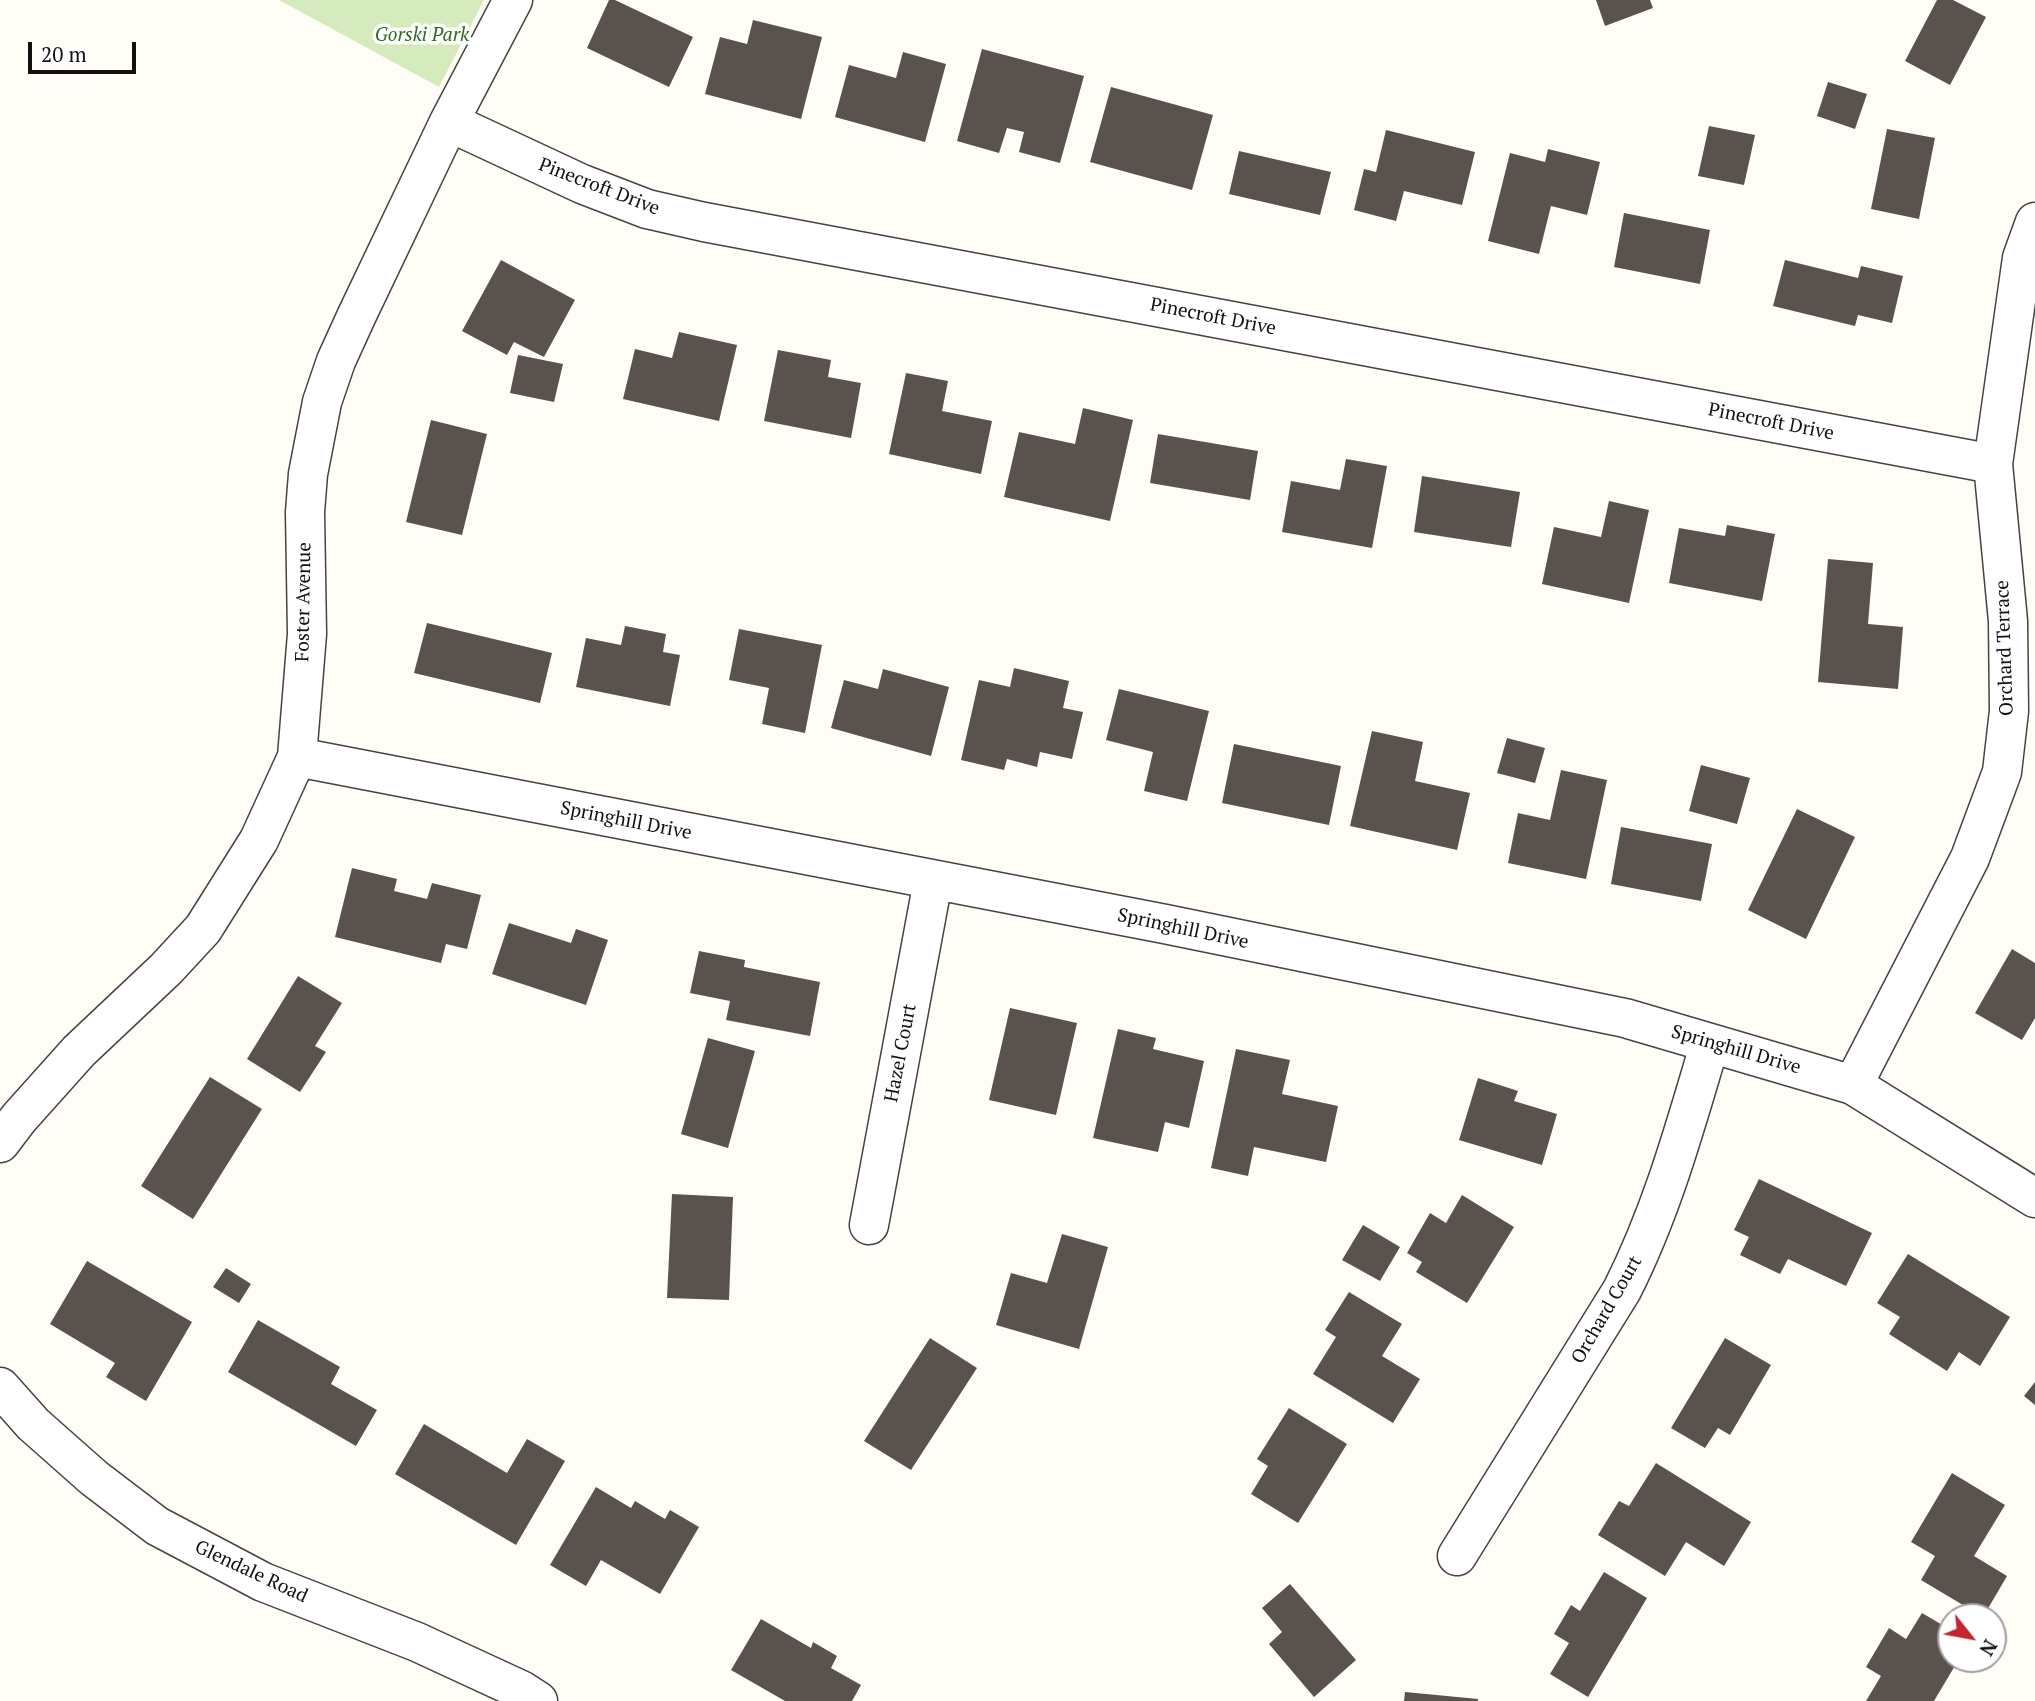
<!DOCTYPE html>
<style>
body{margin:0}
#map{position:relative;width:2035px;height:1701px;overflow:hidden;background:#fffdf5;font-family:"PT Serif",serif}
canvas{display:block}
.north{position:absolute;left:1937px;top:1603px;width:70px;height:70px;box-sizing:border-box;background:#fff;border:2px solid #a0a0a0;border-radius:50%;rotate:121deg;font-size:19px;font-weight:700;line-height:28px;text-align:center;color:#111}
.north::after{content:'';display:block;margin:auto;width:24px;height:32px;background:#c4262e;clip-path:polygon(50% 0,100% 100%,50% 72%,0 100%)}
.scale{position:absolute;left:28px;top:42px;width:108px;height:32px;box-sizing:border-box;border:4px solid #111;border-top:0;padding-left:9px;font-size:21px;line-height:24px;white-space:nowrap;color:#111;-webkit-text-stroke:5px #fff;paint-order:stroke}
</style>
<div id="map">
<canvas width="2035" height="1701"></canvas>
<div class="north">N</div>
<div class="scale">20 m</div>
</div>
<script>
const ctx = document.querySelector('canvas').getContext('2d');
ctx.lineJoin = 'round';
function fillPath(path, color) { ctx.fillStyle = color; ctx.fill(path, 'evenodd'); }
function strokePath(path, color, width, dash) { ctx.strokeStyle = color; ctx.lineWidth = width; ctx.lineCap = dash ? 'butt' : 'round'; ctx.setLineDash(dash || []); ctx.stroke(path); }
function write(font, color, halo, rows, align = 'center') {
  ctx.font = font + ' "PT Serif",serif'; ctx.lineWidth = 7; ctx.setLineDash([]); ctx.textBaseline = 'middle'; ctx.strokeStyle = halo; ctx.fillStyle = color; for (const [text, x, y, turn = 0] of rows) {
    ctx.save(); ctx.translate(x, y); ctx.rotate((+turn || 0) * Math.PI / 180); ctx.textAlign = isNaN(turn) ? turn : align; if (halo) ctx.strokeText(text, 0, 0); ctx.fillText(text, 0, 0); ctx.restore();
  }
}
const green = new Path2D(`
 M 279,0 L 484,0 L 439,87 Z`);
const building = new Path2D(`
 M 609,0 L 615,0 L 693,37 L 669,87 L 587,48 Z
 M 1596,0 L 1650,0 L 1653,8 L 1605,26 Z
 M 1937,0 L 1953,0 L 1986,17 L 1950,85 L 1905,61 Z
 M 753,20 L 822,37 L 801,119 L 705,94 L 720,37 L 747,44 Z
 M 982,49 L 1084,76 L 1060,163 L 1019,152 L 1024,132 L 1007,128 L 999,153 L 957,141 Z
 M 903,52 L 946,64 L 925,142 L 835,117 L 849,65 L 896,78 Z
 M 1828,82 L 1867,94 L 1855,129 L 1817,116 Z
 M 1111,87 L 1213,115 L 1192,190 L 1090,162 Z
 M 1709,126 L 1755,135 L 1744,185 L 1698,176 Z
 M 1887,129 L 1935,138 L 1919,219 L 1871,209 Z
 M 1386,130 L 1475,152 L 1462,205 L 1404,191 L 1396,221 L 1354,210 L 1364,169 L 1376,172 Z
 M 1548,149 L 1600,162 L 1587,215 L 1551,206 L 1539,254 L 1488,241 L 1510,153 L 1545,162 Z
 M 1239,151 L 1331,172 L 1320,215 L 1229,194 Z
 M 1624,213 L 1710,230 L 1700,284 L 1614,267 Z
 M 501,260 L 575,300 L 544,357 L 514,342 L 507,355 L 462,331 Z
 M 1785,260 L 1858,278 L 1861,266 L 1903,276 L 1892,323 L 1858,315 L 1855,326 L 1773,306 Z
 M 679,332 L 737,345 L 719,421 L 623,399 L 635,349 L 672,358 Z
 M 778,350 L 831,360 L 828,377 L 861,383 L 851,438 L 764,421 Z
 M 518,355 L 563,364 L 554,402 L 510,393 Z
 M 906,373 L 948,381 L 942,411 L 992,421 L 981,474 L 889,454 Z
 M 1083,408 L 1133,420 L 1110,521 L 1004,497 L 1019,432 L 1075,444 Z
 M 431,420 L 487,434 L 462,535 L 406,522 Z
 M 1158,434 L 1258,451 L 1250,500 L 1150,483 Z
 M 1346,459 L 1387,466 L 1372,548 L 1282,532 L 1291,481 L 1340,490 Z
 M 1422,476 L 1520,492 L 1511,547 L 1414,532 Z
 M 1609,501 L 1649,510 L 1629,603 L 1542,584 L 1554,527 L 1601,537 Z
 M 1727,525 L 1775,534 L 1762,601 L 1669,583 L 1679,528 L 1725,536 Z
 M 1828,559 L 1873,563 L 1868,624 L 1903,627 L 1898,689 L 1818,682 Z
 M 427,623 L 552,653 L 540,703 L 414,673 Z
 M 625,626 L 666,634 L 663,652 L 680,655 L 670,706 L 576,687 L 586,638 L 621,645 Z
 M 739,629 L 822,645 L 805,733 L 762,724 L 769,688 L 729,680 Z
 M 1014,668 L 1069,681 L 1063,708 L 1083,712 L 1072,759 L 1040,752 L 1037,767 L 1007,759 L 1004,770 L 961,760 L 979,680 L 1010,687 Z
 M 883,669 L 949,687 L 931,756 L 831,728 L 844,680 L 878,689 Z
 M 1119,689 L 1209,711 L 1187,801 L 1144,791 L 1153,752 L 1106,740 Z
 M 1372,731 L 1423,742 L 1415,781 L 1470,793 L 1457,850 L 1350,826 Z
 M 1507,738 L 1545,748 L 1535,783 L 1497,773 Z
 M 1234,744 L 1341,766 L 1329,825 L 1222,803 Z
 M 1701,765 L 1750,778 L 1737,824 L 1689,811 Z
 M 1561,770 L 1607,780 L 1586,879 L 1508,863 L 1518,813 L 1550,820 Z
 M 1797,809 L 1855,837 L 1806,939 L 1748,910 Z
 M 1621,827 L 1712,844 L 1701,901 L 1611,884 Z
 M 352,868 L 397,879 L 394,891 L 427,899 L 432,883 L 481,895 L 467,949 L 446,944 L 441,963 L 335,937 Z
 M 509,923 L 571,943 L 576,929 L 608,940 L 586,1005 L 492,974 Z
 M 2012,949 L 2035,963 L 2035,1018 L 2022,1040 L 1975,1013 Z
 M 699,951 L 745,960 L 744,967 L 820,982 L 810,1036 L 726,1020 L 730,1001 L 690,993 Z
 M 298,976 L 342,1003 L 315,1046 L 326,1052 L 300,1092 L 247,1059 Z
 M 1010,1008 L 1077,1023 L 1056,1115 L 989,1100 Z
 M 1118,1029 L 1156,1038 L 1153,1049 L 1204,1061 L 1189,1128 L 1165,1122 L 1158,1152 L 1093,1138 Z
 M 708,1038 L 755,1051 L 728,1148 L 681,1134 Z
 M 1236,1049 L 1290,1060 L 1282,1094 L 1338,1106 L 1326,1162 L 1254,1147 L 1248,1176 L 1211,1168 Z
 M 210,1077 L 262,1109 L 193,1219 L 141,1186 Z
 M 1478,1078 L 1518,1091 L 1514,1101 L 1557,1114 L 1542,1165 L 1459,1140 Z
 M 1759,1179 L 1872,1233 L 1846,1286 L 1788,1259 L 1780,1274 L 1740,1255 L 1749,1237 L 1734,1230 Z
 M 672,1194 L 733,1197 L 729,1300 L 667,1298 Z
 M 1462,1195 L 1514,1227 L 1467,1303 L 1416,1272 L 1422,1262 L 1407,1253 L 1430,1213 L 1446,1223 Z
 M 1363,1225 L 1400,1247 L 1380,1281 L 1342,1260 Z
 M 1062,1234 L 1108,1247 L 1079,1349 L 996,1325 L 1011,1273 L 1047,1283 Z
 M 1908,1254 L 2010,1317 L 1980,1366 L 1959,1352 L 1947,1371 L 1889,1334 L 1900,1317 L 1877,1303 Z
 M 87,1261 L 192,1322 L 146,1401 L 106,1377 L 115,1363 L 50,1324 Z
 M 226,1268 L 251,1284 L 239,1303 L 213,1287 Z
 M 1349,1292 L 1402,1324 L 1382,1356 L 1420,1379 L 1393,1423 L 1313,1374 L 1336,1337 L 1325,1330 Z
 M 258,1320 L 340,1367 L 331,1384 L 377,1410 L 356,1446 L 228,1372 Z
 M 930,1338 L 977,1368 L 911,1470 L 864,1441 Z
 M 1725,1338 L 1771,1365 L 1730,1435 L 1718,1428 L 1705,1448 L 1671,1428 Z
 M 2035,1382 L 2035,1405 L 2024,1396 Z
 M 1289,1408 L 1347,1444 L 1298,1523 L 1251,1494 L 1268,1466 L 1257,1459 Z
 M 424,1424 L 507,1473 L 527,1439 L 565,1461 L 516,1545 L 395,1474 Z
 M 1656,1463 L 1751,1522 L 1724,1566 L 1686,1542 L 1665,1576 L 1598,1535 L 1619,1501 L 1629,1506 Z
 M 1952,1473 L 2005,1505 L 1974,1556 L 2007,1576 L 1983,1617 L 1921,1580 L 1935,1556 L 1911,1542 Z
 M 596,1487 L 631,1508 L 635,1501 L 665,1519 L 670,1510 L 699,1527 L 660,1594 L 601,1560 L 586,1586 L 550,1565 Z
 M 1604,1572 L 1647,1598 L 1588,1697 L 1550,1674 L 1569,1643 L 1554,1634 L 1571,1605 L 1580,1611 Z
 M 1290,1584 L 1356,1660 L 1314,1697 L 1269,1644 L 1282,1632 L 1262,1608 Z
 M 1922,1613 L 1951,1630 L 1951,1659 L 1959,1659 L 1934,1701 L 1866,1701 L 1881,1676 L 1866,1667 L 1889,1628 L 1906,1639 Z
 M 761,1619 L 811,1648 L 813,1642 L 837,1656 L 831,1668 L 861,1685 L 852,1701 L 785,1701 L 731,1670 Z
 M 1405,1692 L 1478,1699 L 1478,1701 L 1404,1701 Z`);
const minor = new Path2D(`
 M 449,122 L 582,184 L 647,209 L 704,222 L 1993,464
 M 297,757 L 1165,924 L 1625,1018 L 1853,1085 L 2035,1198
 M 1853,1085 L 1970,858 L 2002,772 L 2009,711 L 2008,621 L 1993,464 L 2022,258 L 2035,222
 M 0,1143 L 19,1118 L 79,1051 L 166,969 L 203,929 L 259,840 L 297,757 L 307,634 L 305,512 L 308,474 L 322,402 L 336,361 L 356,317 L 449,122 L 513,0
 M 869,1225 L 933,881
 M 0,1387 L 33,1424 L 94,1478 L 157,1526 L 263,1582 L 417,1642 L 521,1690 L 538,1701
 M 1457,1556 L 1622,1290 C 1662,1211 1685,1127 1710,1043`);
const parkNames = [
 ["Gorski Park",422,36]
];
const streetNames = [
 ["Pinecroft Drive",599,187,21],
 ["Pinecroft Drive",1213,317,11],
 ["Pinecroft Drive",1771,422,11],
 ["Foster Avenue",304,602,-89],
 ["Orchard Terrace",2005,648,-92],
 ["Springhill Drive",626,821,11],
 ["Springhill Drive",1183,929,12],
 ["Springhill Drive",1736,1050,16],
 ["Hazel Court",901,1053,-79],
 ["Orchard Court",1607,1310,-60],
 ["Glendale Road",251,1572,25]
];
fillPath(green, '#d5ebbd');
fillPath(building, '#5a524d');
strokePath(minor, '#444', 41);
strokePath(minor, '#fff', 38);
write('italic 19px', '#2f6b1f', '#fff', parkNames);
write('19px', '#111', '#fff', streetNames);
</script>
